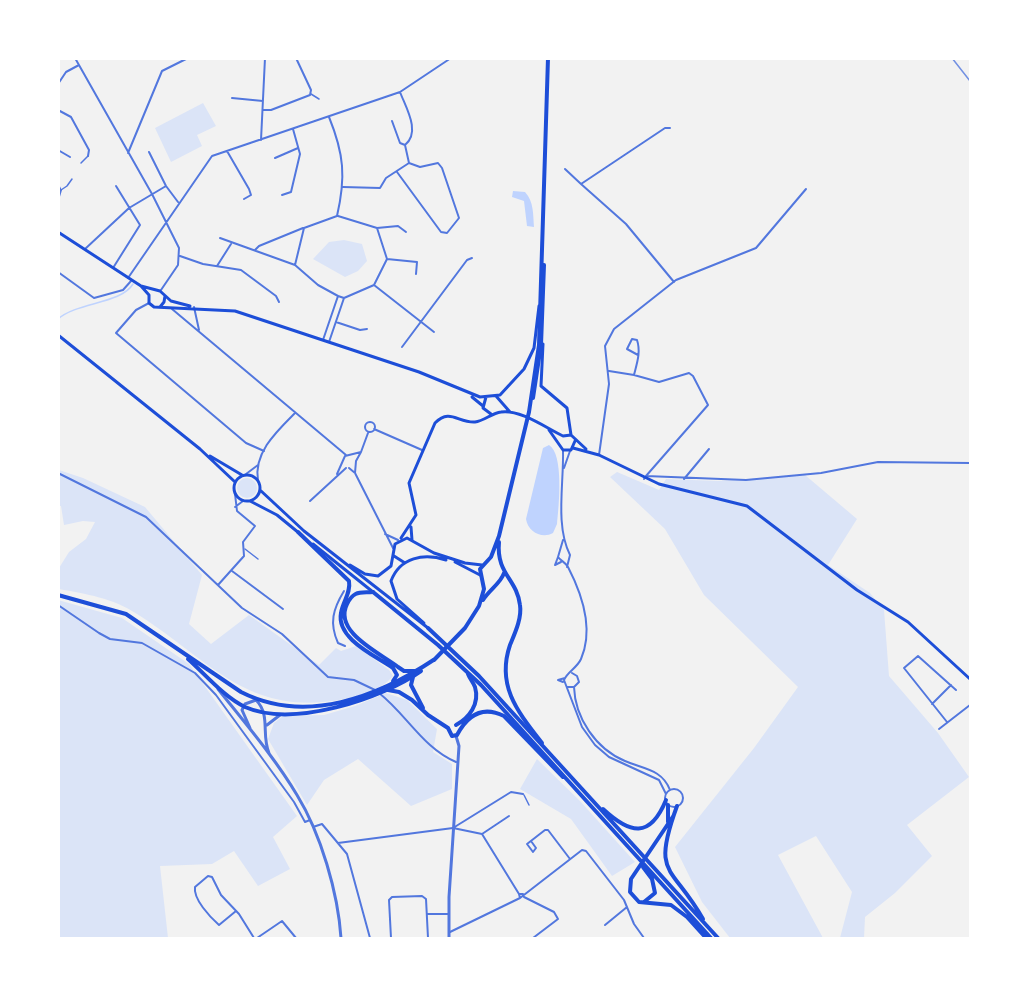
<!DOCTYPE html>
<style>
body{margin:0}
#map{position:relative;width:1029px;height:997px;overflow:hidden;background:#f2f2f2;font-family:"Fira Sans Condensed",sans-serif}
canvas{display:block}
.frame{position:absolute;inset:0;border:60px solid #fff;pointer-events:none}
</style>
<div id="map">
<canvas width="1029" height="997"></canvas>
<div class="frame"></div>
</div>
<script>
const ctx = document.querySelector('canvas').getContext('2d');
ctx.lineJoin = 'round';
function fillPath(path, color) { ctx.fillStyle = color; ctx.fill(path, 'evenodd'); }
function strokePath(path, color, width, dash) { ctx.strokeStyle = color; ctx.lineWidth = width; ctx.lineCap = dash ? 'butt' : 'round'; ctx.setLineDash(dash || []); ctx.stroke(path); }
const green = new Path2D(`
 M 203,103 L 216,126 L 197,135 L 202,146 L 171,162 L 155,128 Z
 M 344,240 L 362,244 L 367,261 L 358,271 L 345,277 L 313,259 L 329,242 Z
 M 59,470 L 83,478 L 145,507 L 202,575 L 189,624 L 211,644 L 249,615 L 319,665 L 336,648 L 341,651 L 356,646 L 389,670 L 393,676 C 383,689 360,696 344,699 C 248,718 210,660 137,614 C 113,598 86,594 59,589 L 59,568 L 69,552 L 86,539 L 95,522 L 83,521 L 64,525 L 61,506 L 59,506 Z
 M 617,472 L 659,490 L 666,479 L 718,481 L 805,475 L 857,519 L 828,565 L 870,593 L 884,610 L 889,676 L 938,733 L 969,777 L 907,825 L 932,856 L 895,893 L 865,917 L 864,938 L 840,938 L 852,892 L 816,836 L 778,855 L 823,938 L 730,938 L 702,902 L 675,847 L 754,748 L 798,687 L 704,595 L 665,529 L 610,477 Z
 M237 488a10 10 0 1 1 20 0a10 10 0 1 1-20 0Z
 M 58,600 L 122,618 L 189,664 L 297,816 L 273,837 L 290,869 L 258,886 L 234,851 L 212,864 L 160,866 L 168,938 L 59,938 Z
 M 386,693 L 407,700 L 437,729 L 433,752 L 452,764 L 452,789 L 411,806 L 358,759 L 324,780 L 307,805 L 268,739 L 274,723 L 283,716 L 324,715 L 355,706 Z
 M 537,759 L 580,801 L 635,862 L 612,876 L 571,819 L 520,789 Z`);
const water = new Path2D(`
 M 513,191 L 525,192 C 534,202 533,214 534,227 L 527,226 L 524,201 L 512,197 Z
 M 549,445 C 564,454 559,506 557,524 L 553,533 C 542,539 528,532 526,519 L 543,448 Z`);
const stream = new Path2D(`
 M 58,319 C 77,302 121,304 133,284`);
const service = new Path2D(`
 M 311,94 L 319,99
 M 81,163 L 88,156
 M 58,184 L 61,190 L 67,186 L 72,179
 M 245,549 L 258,559
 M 524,795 L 529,805`);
const minor = new Path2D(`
 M 75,58 L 152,194 L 179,248 L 178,265 L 161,290
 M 58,84 L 66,72 L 79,65
 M 232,98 L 263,101
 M 58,110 L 71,117 L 89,150 L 88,156
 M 264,110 L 271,110 L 310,95 L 311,90 L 296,58
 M 329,117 C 344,154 346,177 337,216 L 304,228 L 295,265 L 318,285 L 338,296
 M 392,121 L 400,143 L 405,145
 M 670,128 L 665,128 L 581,184 L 626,224 L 674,282
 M 261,140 L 265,58
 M 58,150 L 70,157
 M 227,151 L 249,189 L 251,195 L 244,199
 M 149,152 L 166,186 L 178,202
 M 128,153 L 162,71 L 188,58
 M 275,158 L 298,148
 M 565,169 L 581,184
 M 397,172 L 441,232 L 447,233 L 459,218 L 442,168 L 438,163 L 420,167 L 409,163 L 405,145 C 421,132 406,108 400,92
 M 343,187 L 380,188 L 386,178 L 409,163
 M 282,195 L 291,192 L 300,154 L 293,129
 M 58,200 L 61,190
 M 338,216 L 377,228 L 387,259 L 374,285 L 344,298
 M 377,228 L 398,226 L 406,232
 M 220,238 L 295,265
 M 85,249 L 129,208 L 166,186
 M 255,250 L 259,246 L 303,228
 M 180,256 L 203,264 L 241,270 L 276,296 L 279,302
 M 387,259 L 417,262 L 416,274
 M 217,266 L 231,244
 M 113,268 L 140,225 L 116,186
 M 58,272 L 94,298 L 123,290 L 131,281
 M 128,278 L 212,156 L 400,92 L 451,58
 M 374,285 L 434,332
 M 149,303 L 136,310 L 116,333 L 246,443 L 264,451
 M 194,307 L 199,330
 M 172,309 L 346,455
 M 336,322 L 360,330 L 367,329
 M 323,340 L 338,296 L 344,298 L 329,342
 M 402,347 L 467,260 L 472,258
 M 609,371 L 634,375 L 659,382 L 689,373 L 693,376 L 708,405 L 646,476
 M 634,375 C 637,363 641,352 637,340 L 632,339 L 627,349 L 638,355
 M365 427a5 5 0 1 1 10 0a5 5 0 1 1-10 0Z
 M 374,429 L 422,450
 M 563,450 C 564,484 555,525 570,555 L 567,567
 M 361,452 L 368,433
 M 599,455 L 609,384 L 605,346 L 614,329 L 676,280 L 756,248 L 806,189
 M 349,468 L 355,473 L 393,548
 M 564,468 L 570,451
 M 58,473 L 146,517 L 242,608 L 282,634 L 328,677 L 354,680 L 375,690
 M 246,474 L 258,465
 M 337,474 L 345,456 L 361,452 L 356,461 L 355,473
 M 644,479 L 646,476 L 746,480 L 821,473 L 878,462 L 970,463
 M 684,479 L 709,449
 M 258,481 C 253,453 277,431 295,413
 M 310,501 L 346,468
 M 235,507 L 243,501
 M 385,534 L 398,540
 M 563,540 L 558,557 C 561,561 565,562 568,567 C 582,594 594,629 581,659 C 577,668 567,672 564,680 L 582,727 L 595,745 L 609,757 L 659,780 L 666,794
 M 558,557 L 555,565 L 561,562
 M 232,571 L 283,609
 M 218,585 L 244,556 L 243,542 L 255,526 L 237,511 L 235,494
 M 344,591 C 333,609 329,623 338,643 L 345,646
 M 58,605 L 99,633 L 110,639 L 142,643 L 195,673 L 216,695 L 294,802 L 305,822 L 310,820
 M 563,682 L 558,680 L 565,678
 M 567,687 L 574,687 L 579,682 L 577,676 L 572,673
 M 574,687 C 575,718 596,749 625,761 C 643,769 662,769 670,790
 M 379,693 C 407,715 423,748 456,762
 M 932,704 L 951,685
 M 947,722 L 904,668 L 918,656 L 956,690
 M 939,729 L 970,705
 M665 798a9 9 0 1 1 18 0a9 9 0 1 1-18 0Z
 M 313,827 L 322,824 L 347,854 L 370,938
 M 453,828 L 511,792 L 523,794
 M 482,834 L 509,816
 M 531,841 L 536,848 L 533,852 L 527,844 L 545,830 L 548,830 L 570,859
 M 338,843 L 453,828 L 482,834 L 519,894
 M 523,894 L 519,894 L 520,898 L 582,850 L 586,851 L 624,900 L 634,924 L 644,938
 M 524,897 L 554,912 L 558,919 L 533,938
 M 236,911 L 219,925 C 210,917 193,899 195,887 L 208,876 L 212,877 L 221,895 L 239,914 L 254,938
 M 428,914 L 449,914
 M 605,925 L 627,907
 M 450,932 L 520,898
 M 257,938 L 282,921 L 296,938
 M 391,938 L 389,900 L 392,897 L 422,896 L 426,899 L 428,938`);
const tertiary = new Path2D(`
 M 218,689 C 245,723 275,758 297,795 C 321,834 338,893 341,938
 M 267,725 L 280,715
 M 250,728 L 242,710 L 245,704 L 256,700 C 271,715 261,735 269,753
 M 449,938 L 449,897 L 459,746 L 456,736`);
const secondary = new Path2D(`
 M 58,232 L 141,286 L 160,291 L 171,301 L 190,306
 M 141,286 L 149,295
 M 149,295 L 149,303 L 154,307 L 235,311 L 419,372 L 480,397 L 500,395 L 524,369 L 534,348 L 539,306
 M 160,307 L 164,302 L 165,296
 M 58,335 L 200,449 L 235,482
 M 543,344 L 541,386 L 567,408 L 571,435 L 586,449
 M 496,396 L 510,412
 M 472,397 L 483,406
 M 486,397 L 483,408 L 491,414
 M 549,430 L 563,450 L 571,450 L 575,441
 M 573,448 L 599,455 L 659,484 L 747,506 L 857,590 L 908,622 L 970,679
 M 210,456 L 242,475
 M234 488a13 13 0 1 1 26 0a13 13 0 1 1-26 0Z
 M 260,490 L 304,531 L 428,628
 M 250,501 L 277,515 L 299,533
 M 411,527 L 412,540
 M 401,538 L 416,515 L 409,483 L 435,423 C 450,408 458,423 475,422 C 484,421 492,413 501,412 C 520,409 546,428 563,436 L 571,435
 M 313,544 L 373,592
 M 394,556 L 405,563
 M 455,562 L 480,575
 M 350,565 L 365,574 L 378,576 L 391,566 L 395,544 L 407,538 L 434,553 L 465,563 L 482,565
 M 424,623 L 397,599 L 391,581 C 400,557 424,553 446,560`);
const primary = new Path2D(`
 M 533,398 L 541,345 L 544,265
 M 298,532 L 349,581 C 351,593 343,601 341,613 C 336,639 376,656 393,668 L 397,675 L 393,681
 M 499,542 C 496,574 517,579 520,605 C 522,618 515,633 510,645 C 496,686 518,712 542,743
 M 373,592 C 360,593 354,590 347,604 C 333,632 380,653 398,667 L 404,671 L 415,671
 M 58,595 L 126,614 L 241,692 C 306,725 378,697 435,659
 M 483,600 C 489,590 501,583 504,573
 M 479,606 L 484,589 L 480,569 L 491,557 L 499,536 L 529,412 L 539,345 L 548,58
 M 188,659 C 205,674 224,697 245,707 C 293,728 381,699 421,671
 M 434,660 L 465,628 L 479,606
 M 413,677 L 411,685 L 423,708
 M 388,690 L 399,692 L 412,700 L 428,715 L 448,728 L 452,736 L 457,735 C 467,716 482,705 504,716 L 563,777
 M 456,725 C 469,718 480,704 475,687 C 473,682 470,679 468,674`);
const trunk = new Path2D(`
 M 373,592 L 438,645 L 481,685 L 711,938
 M 428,628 L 479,676 L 718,938
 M 677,806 C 651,877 672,864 703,919
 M 603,809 C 630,834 650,839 666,800
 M 674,815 L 631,879 L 630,892 L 639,902 L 671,905 L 687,917 L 706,938
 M 668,822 L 668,805
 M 643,867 L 652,879 L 655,893 L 644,902`);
const rail = new Path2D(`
 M 952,58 L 970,81`);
fillPath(green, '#dbe4f7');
fillPath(water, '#bfd3fe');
strokePath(stream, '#bfd3fe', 1.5);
strokePath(service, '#5277de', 1.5);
strokePath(minor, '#5277de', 2);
strokePath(tertiary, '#5277de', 3);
strokePath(secondary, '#1d4ed8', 3);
strokePath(primary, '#1d4ed8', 4);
strokePath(trunk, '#1d4ed8', 4);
strokePath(rail, '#7290e2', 1.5);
</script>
